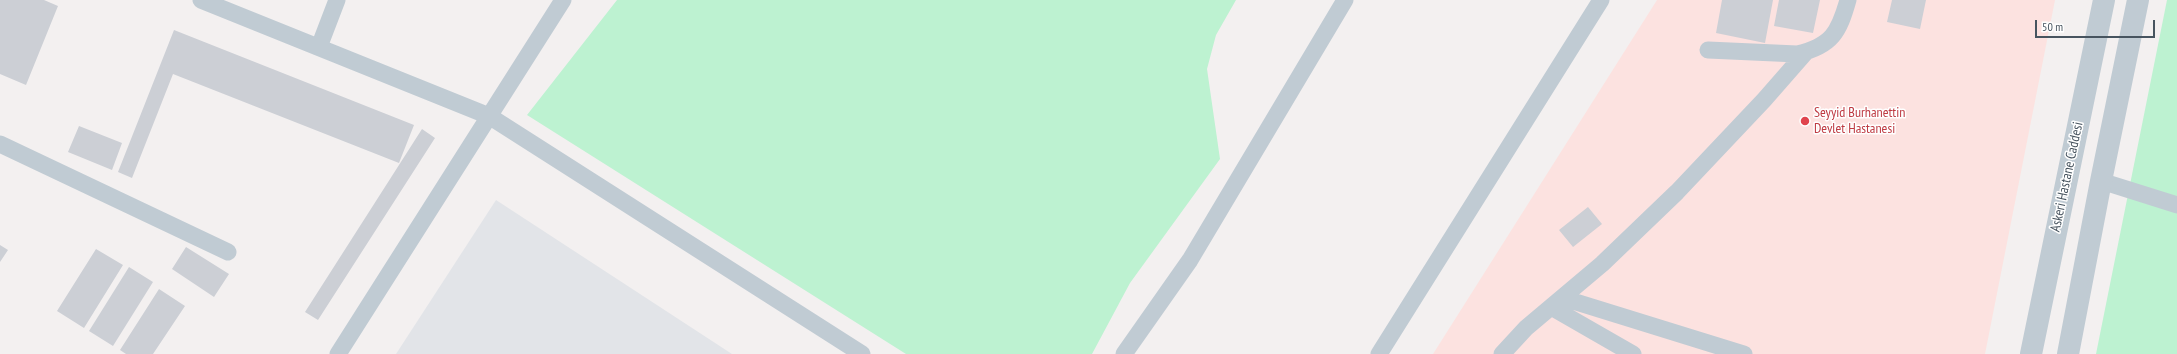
<!DOCTYPE html>
<style>
body{margin:0}
#map{position:relative;width:2177px;height:354px;overflow:hidden;background:#f3f0f0;font-family:"PT Sans Narrow",sans-serif}
canvas{display:block}
.scale{position:absolute;left:2035px;top:20px;width:120px;height:18px;box-sizing:border-box;border:2px solid #47545f;border-top:0;padding-left:5px;font-size:12px;line-height:14px;white-space:nowrap;color:#47545f;-webkit-text-stroke:3px #fff;paint-order:stroke}
</style>
<div id="map">
<canvas width="2177" height="354"></canvas>
<div class="scale">50 m</div>
</div>
<script>
const ctx = document.querySelector('canvas').getContext('2d');
ctx.lineJoin = 'round';
function fillPath(path, color) { ctx.fillStyle = color; ctx.fill(path, 'evenodd'); }
function strokePath(path, color, width, dash) { ctx.strokeStyle = color; ctx.lineWidth = width; ctx.lineCap = dash ? 'butt' : 'round'; ctx.setLineDash(dash || []); ctx.stroke(path); }
function write(font, color, halo, rows, align = 'center') {
  ctx.font = font + ' "PT Sans Narrow",sans-serif'; ctx.lineWidth = 3; ctx.setLineDash([]); ctx.textBaseline = 'middle'; ctx.strokeStyle = halo; ctx.fillStyle = color; for (const [text, x, y, turn = 0] of rows) {
    ctx.save(); ctx.translate(x, y); ctx.rotate((+turn || 0) * Math.PI / 180); ctx.textAlign = isNaN(turn) ? turn : align; if (halo) ctx.strokeText(text, 0, 0); ctx.fillText(text, 0, 0); ctx.restore();
  }
}
const medical = new Path2D(`
 M 1657,0 L 2055,0 L 1985,354 L 1433,354 Z`);
const airport = new Path2D(`
 M 496,200 L 732,354 L 396,354 Z`);
const green = new Path2D(`
 M 617,0 L 1236,0 L 1216,35 L 1207,69 L 1220,159 L 1130,283 L 1092,354 L 906,354 L 527,115 Z
 M 2167,0 L 2177,0 L 2177,354 L 2096,354 Z`);
const building = new Path2D(`
 M 0,0 L 44,0 L 58,6 L 26,85 L 0,74 Z
 M 1722,0 L 1773,0 L 1765,43 L 1716,33 Z
 M 1779,0 L 1820,0 L 1813,33 L 1774,26 Z
 M 1892,0 L 1926,0 L 1920,29 L 1887,22 Z
 M 174,30 L 414,125 L 399,163 L 173,74 L 132,178 L 118,172 Z
 M 79,126 L 122,143 L 112,170 L 68,152 Z
 M 422,129 L 435,138 L 318,320 L 305,312 Z
 M 1588,207 L 1602,224 L 1573,247 L 1559,230 Z
 M 0,245 L 8,250 L 0,262 Z
 M 186,247 L 229,274 L 214,297 L 172,269 Z
 M 96,249 L 123,265 L 84,328 L 57,311 Z
 M 129,267 L 153,282 L 113,346 L 89,331 Z
 M 159,289 L 185,306 L 153,354 L 126,354 L 120,350 Z`);
const minor = new Path2D(`
 M 201,0 L 489,116 L 862,354
 M 319,47 L 337,0
 M 1708,50 L 1797,54 C 1832,46 1839,32 1848,0
 M 0,144 L 228,252
 M 2101,181 L 2177,205
 M 1563,298 L 1744,354
 M 1551,307 L 1633,354
 M 338,354 L 563,0
 M 1124,354 L 1190,260 L 1345,0
 M 1379,354 L 1601,0
 M 1502,354 L 1526,328 L 1602,264 L 1677,192 L 1764,100 L 1806,52`);
const tertiary = new Path2D(`
 M 2031,354 L 2104,0
 M 2068,354 L 2101,181 L 2138,0`);
const markers = [
 [1805,121,5,"#e0444e"]
];
const healthNames = [
 ["Seyyid Burhanettin",1814,113],
 ["Devlet Hastanesi",1814,129]
];
const streetNames = [
 ["Askeri Hastane Caddesi",2067,177,-78]
];
fillPath(medical, '#fce2e0');
fillPath(airport, '#e2e4e8');
fillPath(green, '#bdf2d1');
fillPath(building, '#cccfd5');
strokePath(minor, '#c0cbd3', 17);
strokePath(tertiary, '#c0cbd3', 22);
for (const [x, y, r, color] of markers) { const dot = new Path2D(); dot.arc(x, y, r, 0, 2 * Math.PI); ctx.fillStyle = color; ctx.fill(dot); strokePath(dot, '#fff', 1.5); }
write('14px', '#be3a42', '#fff', healthNames, 'left');
write('14px', '#47545f', '#fff', streetNames);
</script>
